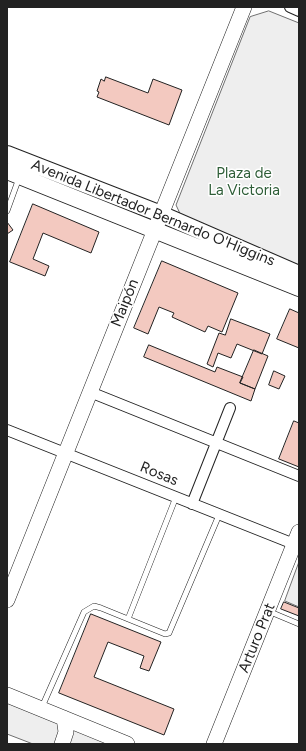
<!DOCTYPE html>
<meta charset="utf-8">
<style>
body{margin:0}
#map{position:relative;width:306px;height:751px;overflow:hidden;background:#fff;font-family:Figtree,sans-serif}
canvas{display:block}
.frame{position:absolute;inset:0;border:8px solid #222;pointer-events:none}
</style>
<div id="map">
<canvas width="306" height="751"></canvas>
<div class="frame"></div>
</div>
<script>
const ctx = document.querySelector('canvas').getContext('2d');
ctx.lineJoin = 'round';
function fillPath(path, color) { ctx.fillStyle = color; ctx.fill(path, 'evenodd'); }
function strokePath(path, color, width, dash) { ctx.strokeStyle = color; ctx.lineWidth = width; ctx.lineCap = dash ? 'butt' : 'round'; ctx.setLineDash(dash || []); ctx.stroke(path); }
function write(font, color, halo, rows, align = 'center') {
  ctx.font = font + ' Figtree,sans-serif'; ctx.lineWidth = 3; ctx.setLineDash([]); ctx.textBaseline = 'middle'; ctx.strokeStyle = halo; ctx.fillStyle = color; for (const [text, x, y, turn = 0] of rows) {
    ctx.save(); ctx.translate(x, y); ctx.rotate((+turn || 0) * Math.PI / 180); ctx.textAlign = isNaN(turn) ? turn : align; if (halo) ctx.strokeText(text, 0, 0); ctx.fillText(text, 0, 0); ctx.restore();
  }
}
const green = new Path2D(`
 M 269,11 L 299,23 L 299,269 L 183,220 L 176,205 L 250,17 Z
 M 299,562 L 299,607 L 285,601 Z
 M 7,699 L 120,744 L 33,744 L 7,734 Z`);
const building = new Path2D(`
 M 106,77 L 148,93 L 153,79 L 182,90 L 169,125 L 97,97 L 99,92 L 97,91 L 101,79 L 104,81 Z
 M 33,204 L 99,232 L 91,253 L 43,233 L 33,259 L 49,266 L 45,276 L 10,262 Z
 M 7,222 L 13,230 L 7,234 Z
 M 162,261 L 238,293 L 222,332 L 208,326 L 205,332 L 172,317 L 174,313 L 159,307 L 148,334 L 134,328 Z
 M 290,309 L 299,313 L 299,348 L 277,339 Z
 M 231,319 L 270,334 L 262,354 L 237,344 L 231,358 L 218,353 L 213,367 L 207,364 L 219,333 L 225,335 Z
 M 149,345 L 215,372 L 217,367 L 243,377 L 240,383 L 255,389 L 251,401 L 144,357 Z
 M 254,350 L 268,356 L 255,389 L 240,383 Z
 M 274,371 L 285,376 L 279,389 L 269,385 Z
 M 294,421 L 299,423 L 299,467 L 279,459 Z
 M 284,602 L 299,608 L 299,616 L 281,609 Z
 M 91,614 L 161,642 L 149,671 L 140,668 L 144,656 L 108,642 L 94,677 L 174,709 L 164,735 L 59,693 Z`);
const lane = new Path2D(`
 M 7,211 L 19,178
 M 268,611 L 299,624
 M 128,619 L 176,497
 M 42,707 L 84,612 L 94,606 L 101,608 L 165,634 L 169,633 L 219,515`);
const street = new Path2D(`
 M 290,7 L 299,11
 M 90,392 L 299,476
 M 7,430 L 299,546
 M 192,504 L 230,408`);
const secondary = new Path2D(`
 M 7,600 L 244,7
 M 7,695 L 127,744
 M 62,744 L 66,732 L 64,718
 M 214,744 L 299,532`);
const primary = new Path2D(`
 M 7,154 L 161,214 L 299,274
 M 7,171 L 299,288`);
const parkNames = [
 ["Plaza de",244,174],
 ["La Victoria",244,191]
];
const streetNames = [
 ["Avenida Libertador Bernardo O'Higgins",153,213,22],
 ["Maipón",125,303,-68],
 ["Rosas",159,474,22],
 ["Arturo Prat",257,638,-68]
];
fillPath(green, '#eee');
strokePath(green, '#6f6f6f', 1);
fillPath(building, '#f3c9c0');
strokePath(building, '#222', 1);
strokePath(lane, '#222', 6);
strokePath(street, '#222', 12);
strokePath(secondary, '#222', 16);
strokePath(primary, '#222', 18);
strokePath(lane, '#fff', 5);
strokePath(street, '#fff', 10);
strokePath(secondary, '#fff', 15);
strokePath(primary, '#fff', 16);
write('15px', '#2f5e38', '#fff', parkNames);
write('15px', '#222', '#fff', streetNames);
</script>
